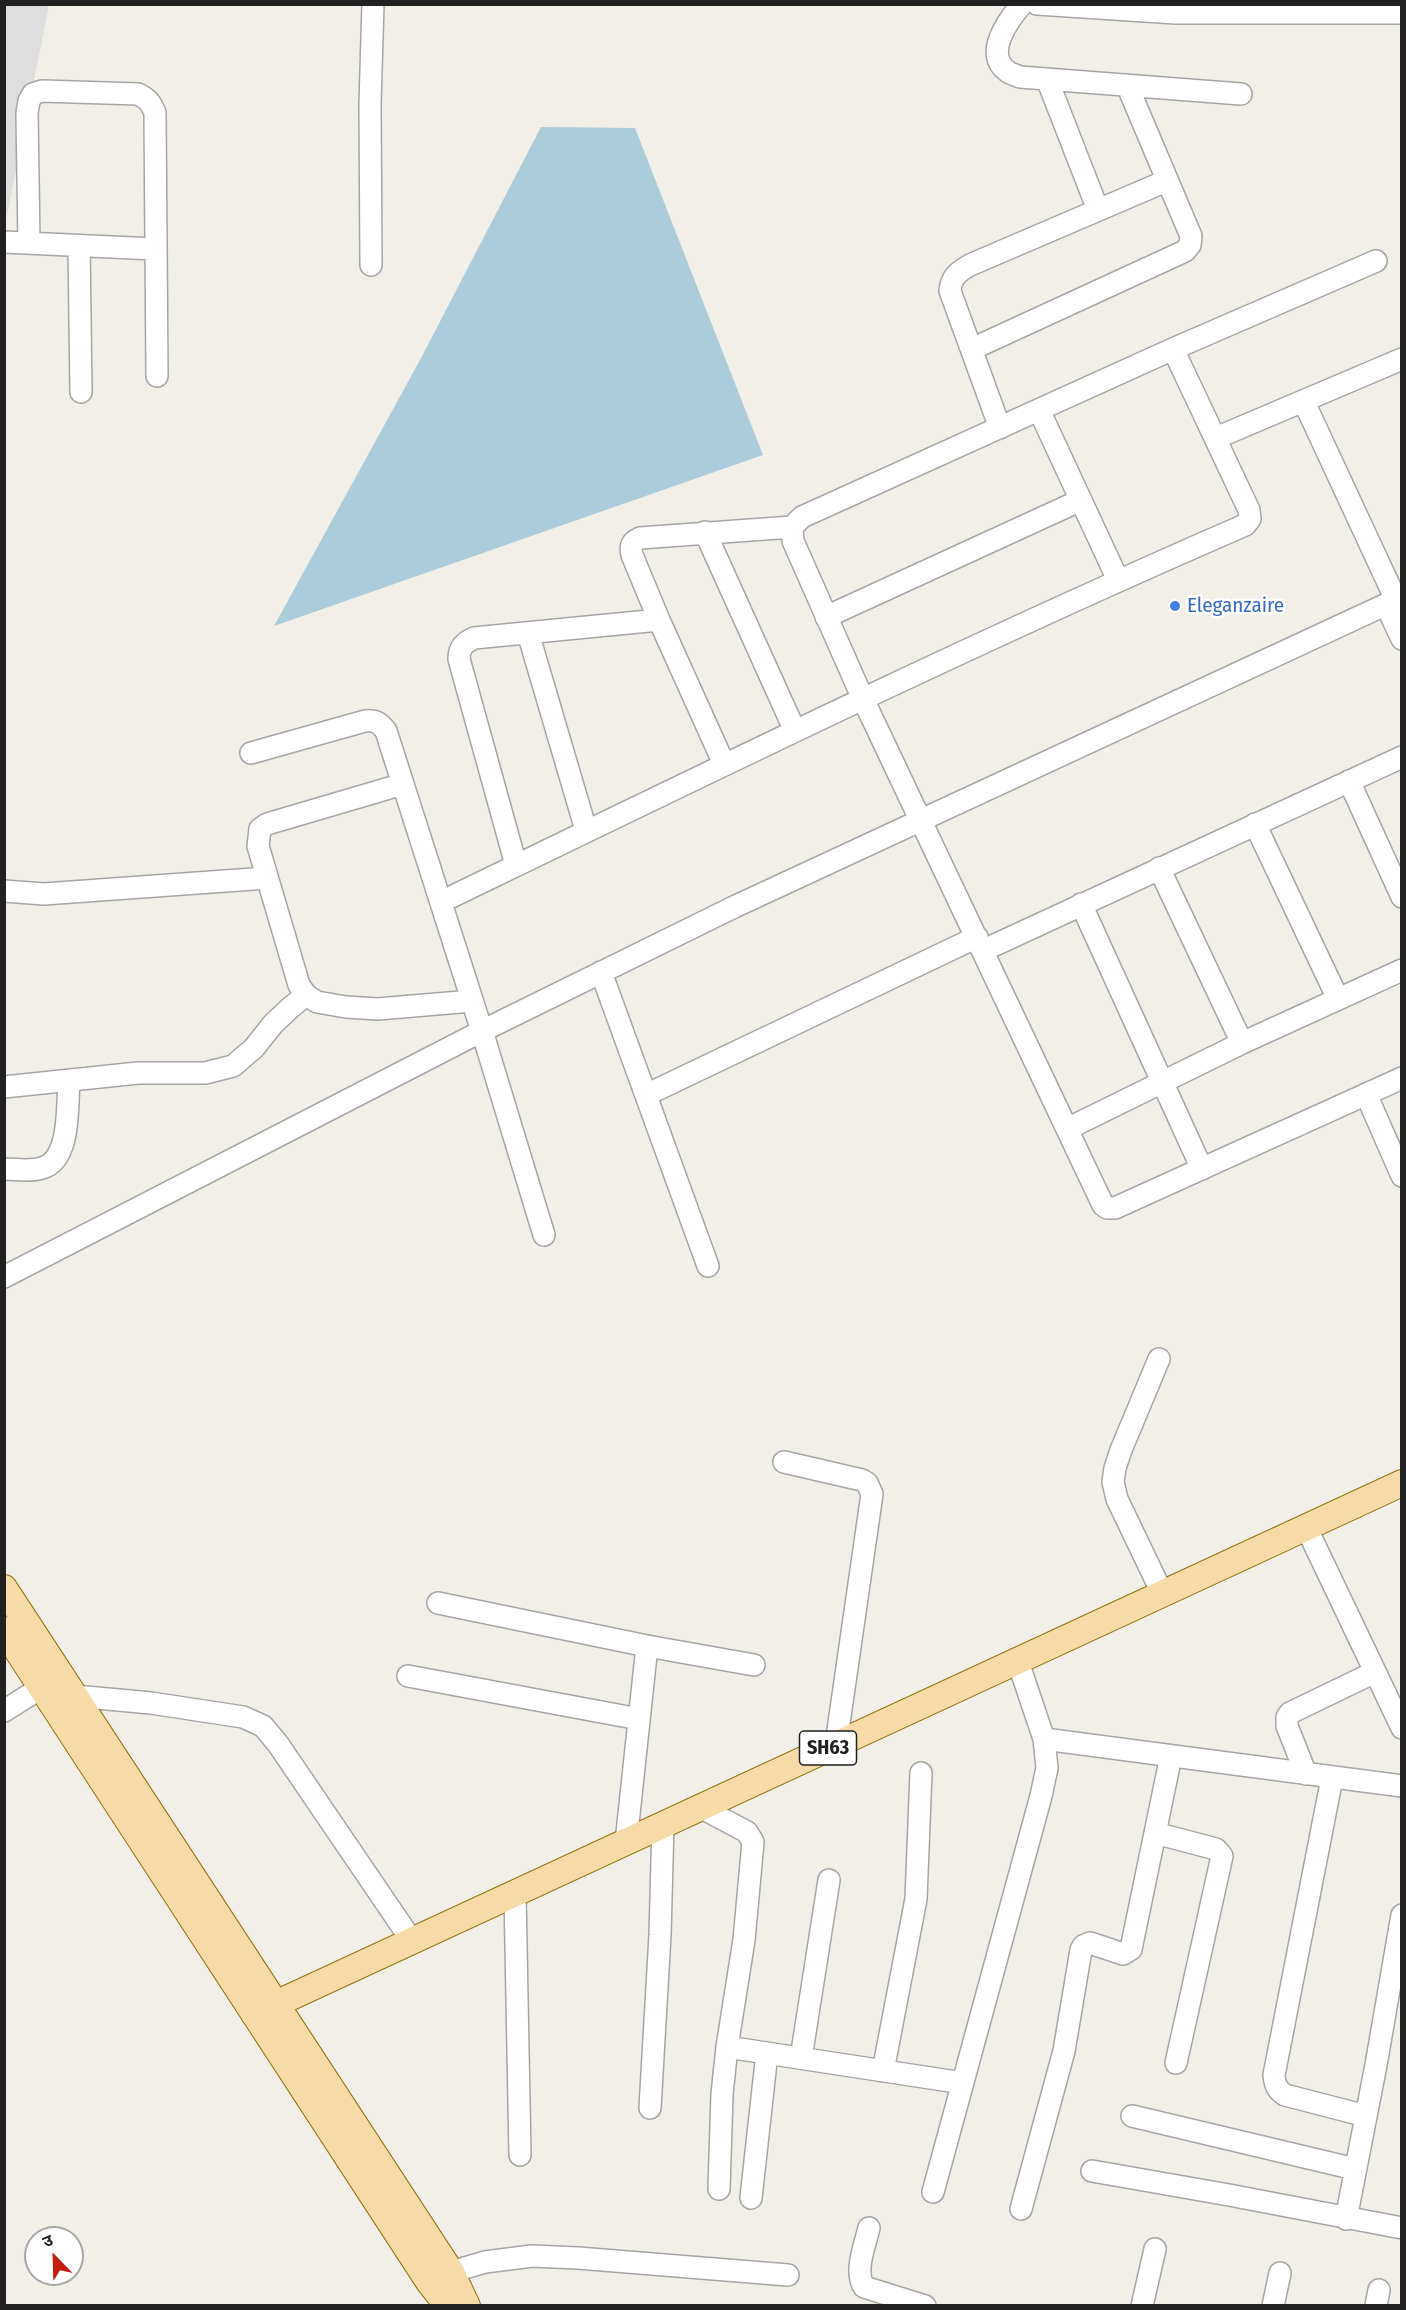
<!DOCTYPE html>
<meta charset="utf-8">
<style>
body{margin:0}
#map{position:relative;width:1406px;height:2310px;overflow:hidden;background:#f1efe8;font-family:"Fira Sans Condensed","Noto Sans Devanagari",sans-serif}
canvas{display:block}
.frame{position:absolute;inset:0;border:6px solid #212121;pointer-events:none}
.north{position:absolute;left:24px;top:2226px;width:60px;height:60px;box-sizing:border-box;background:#fff;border:2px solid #a6a6a6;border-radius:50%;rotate:337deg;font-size:16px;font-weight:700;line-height:24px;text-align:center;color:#212121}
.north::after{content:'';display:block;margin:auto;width:21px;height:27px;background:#c31e0f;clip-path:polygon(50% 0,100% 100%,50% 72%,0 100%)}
</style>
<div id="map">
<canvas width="1406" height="2310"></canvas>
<div class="frame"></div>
<div class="north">उ</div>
</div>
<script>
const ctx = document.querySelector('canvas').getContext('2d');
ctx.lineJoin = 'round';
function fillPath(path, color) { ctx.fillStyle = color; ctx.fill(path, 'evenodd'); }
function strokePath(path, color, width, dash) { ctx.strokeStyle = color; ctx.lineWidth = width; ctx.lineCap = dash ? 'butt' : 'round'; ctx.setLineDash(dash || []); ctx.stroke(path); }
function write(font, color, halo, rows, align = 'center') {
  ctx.font = font + ' "Fira Sans Condensed",sans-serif'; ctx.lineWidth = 5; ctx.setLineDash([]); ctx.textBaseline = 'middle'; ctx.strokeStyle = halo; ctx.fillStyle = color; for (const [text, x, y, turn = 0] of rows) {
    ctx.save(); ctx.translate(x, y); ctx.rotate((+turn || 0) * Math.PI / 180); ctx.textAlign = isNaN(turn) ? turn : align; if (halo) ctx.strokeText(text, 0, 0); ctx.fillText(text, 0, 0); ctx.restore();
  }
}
const residential = new Path2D(`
 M 5,5 L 49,5 L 5,225 Z`);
const water = new Path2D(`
 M 541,127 L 635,128 L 763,455 L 274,626 L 420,360 Z`);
const minor = new Path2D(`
 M 1022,4 C 1009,19 983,54 1007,71 C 1010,74 1016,75 1020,77 L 1241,94
 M 1037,4 L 1176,13 L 1402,13
 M 1047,79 L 1098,210
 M 4,242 L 155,249
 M 29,243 L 27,113 L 29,101 L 33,94 L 42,91 L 138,94 C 148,99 151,103 155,113 L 157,376
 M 79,246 L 81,392
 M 1376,261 L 1173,349 L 802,517 L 792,527 L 793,541 L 863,699 L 1103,1205 L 1107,1208 L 1115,1208 L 1402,1078
 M 371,265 L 370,104 L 373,4
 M 972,349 L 1185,251 L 1190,245 L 1191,236 L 1127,85
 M 1304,402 L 1396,600
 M 1039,410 L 1118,580
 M 1000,428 L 950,291 C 951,277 958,272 970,265 L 1166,181
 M 1216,438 L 1402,359
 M 705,532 L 795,731
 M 1386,605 L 1402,639
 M 826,617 L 1081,500
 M 528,633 L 586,830
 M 251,753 L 365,721 C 376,720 380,723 386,731 L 482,1031 L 544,1235
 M 724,764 L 659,620 L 632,555 C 630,546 631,542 640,538 L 792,527
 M 1349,781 L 1402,897
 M 403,784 L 267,824 L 260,829 L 258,846 L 299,985 L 306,995 L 317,1002 L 346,1007 L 378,1009 L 472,1001
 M 1255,824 L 1338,999
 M 516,865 L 459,659 C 459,647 464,643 474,638 L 659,620
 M 1159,868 L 1242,1043
 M 4,891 L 44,894 L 267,878
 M 441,902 C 707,773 973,643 1245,525 L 1250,519 L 1249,510 L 1173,349
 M 1081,904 L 1202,1169
 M 984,950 L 1402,757
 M 601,972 L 708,1266
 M 4,1087 L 138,1073 L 205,1073 L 233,1066 L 254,1048 L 273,1024 L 290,1008 L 306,995
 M 1366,1094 L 1402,1176
 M 646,1095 L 977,937
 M 1067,1129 L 1242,1043 L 1402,970
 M 4,1169 C 17,1169 30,1172 42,1168 C 71,1160 67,1106 69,1080
 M 4,1277 L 482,1031 L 734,907 L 1402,597
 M 1159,1359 L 1121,1450 L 1115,1468 L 1113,1482 L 1117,1499 L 1162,1593
 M 784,1462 L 862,1480 L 867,1483 L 872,1494 L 836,1744
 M 1306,1527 L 1402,1728
 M 438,1603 L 647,1646 L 754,1665
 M 408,1676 L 639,1719
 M 75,1696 L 151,1703 L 243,1717 L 263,1726 L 278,1744 L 412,1941
 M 4,1711 L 42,1687
 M 1044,1739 L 1402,1786
 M 1306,1774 L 1287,1726 L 1287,1717 L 1290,1713 L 1375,1672
 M 1332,1778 L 1274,2075 C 1275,2085 1277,2090 1285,2095 L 1366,2116
 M 700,1807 L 747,1832 L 753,1842 L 744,1940 L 727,2047 L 722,2094 L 719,2189
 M 1155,1833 L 1216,1849 L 1222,1856 L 1176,2063
 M 626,1842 L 647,1646
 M 515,1893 L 520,2155
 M 727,2047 L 963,2083
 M 801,2058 L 829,1880
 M 883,2071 L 916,1899 L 921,1773
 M 650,2108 L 660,1935 L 663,1824
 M 1132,2116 L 1355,2169
 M 1092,2171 L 1229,2195 L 1402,2228
 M 933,2192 L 1041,1796 L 1047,1768 L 1044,1739 L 1017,1659
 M 751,2198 L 767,2053
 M 1021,2209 L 1064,2051 L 1081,1950 L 1083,1946 L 1090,1943 L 1123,1954 L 1131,1949 L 1171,1756
 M 1346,2219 L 1376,2065 L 1402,1915
 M 869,2228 C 865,2245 854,2271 864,2287 L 925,2306
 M 451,2272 L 485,2262 L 532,2256 L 578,2258 L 788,2275
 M 1142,2306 L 1155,2249
 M 1273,2306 L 1280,2273
 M 1376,2306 L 1379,2290`);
const major = new Path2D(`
 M 4,1588 L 451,2272 L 467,2306
 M 4,1630 L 429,2282 L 448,2306
 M 254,2014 L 1402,1483`);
const markers = [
 [1175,606,6,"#3f7fe0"]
];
const shields = [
 [828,1748,57]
];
const shieldNames = [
 ["SH63",828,1748]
];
const shopNames = [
 ["Eleganzaire",1187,606]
];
fillPath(residential, '#dfdede');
fillPath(water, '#acccdb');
strokePath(minor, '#a5a5a5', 24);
strokePath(major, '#93720b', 28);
strokePath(minor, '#fff', 21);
strokePath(major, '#f6dba8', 26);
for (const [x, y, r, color] of markers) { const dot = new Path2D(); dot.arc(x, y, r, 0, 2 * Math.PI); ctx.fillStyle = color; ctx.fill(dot); strokePath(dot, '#fff', 2); }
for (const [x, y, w] of shields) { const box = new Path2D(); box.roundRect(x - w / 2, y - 17, w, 34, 4.5); ctx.fillStyle = '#fff'; ctx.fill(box); strokePath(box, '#212121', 1.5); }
write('bold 20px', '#212121', null, shieldNames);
write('21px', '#366cbe', '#fff', shopNames, 'left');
</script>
